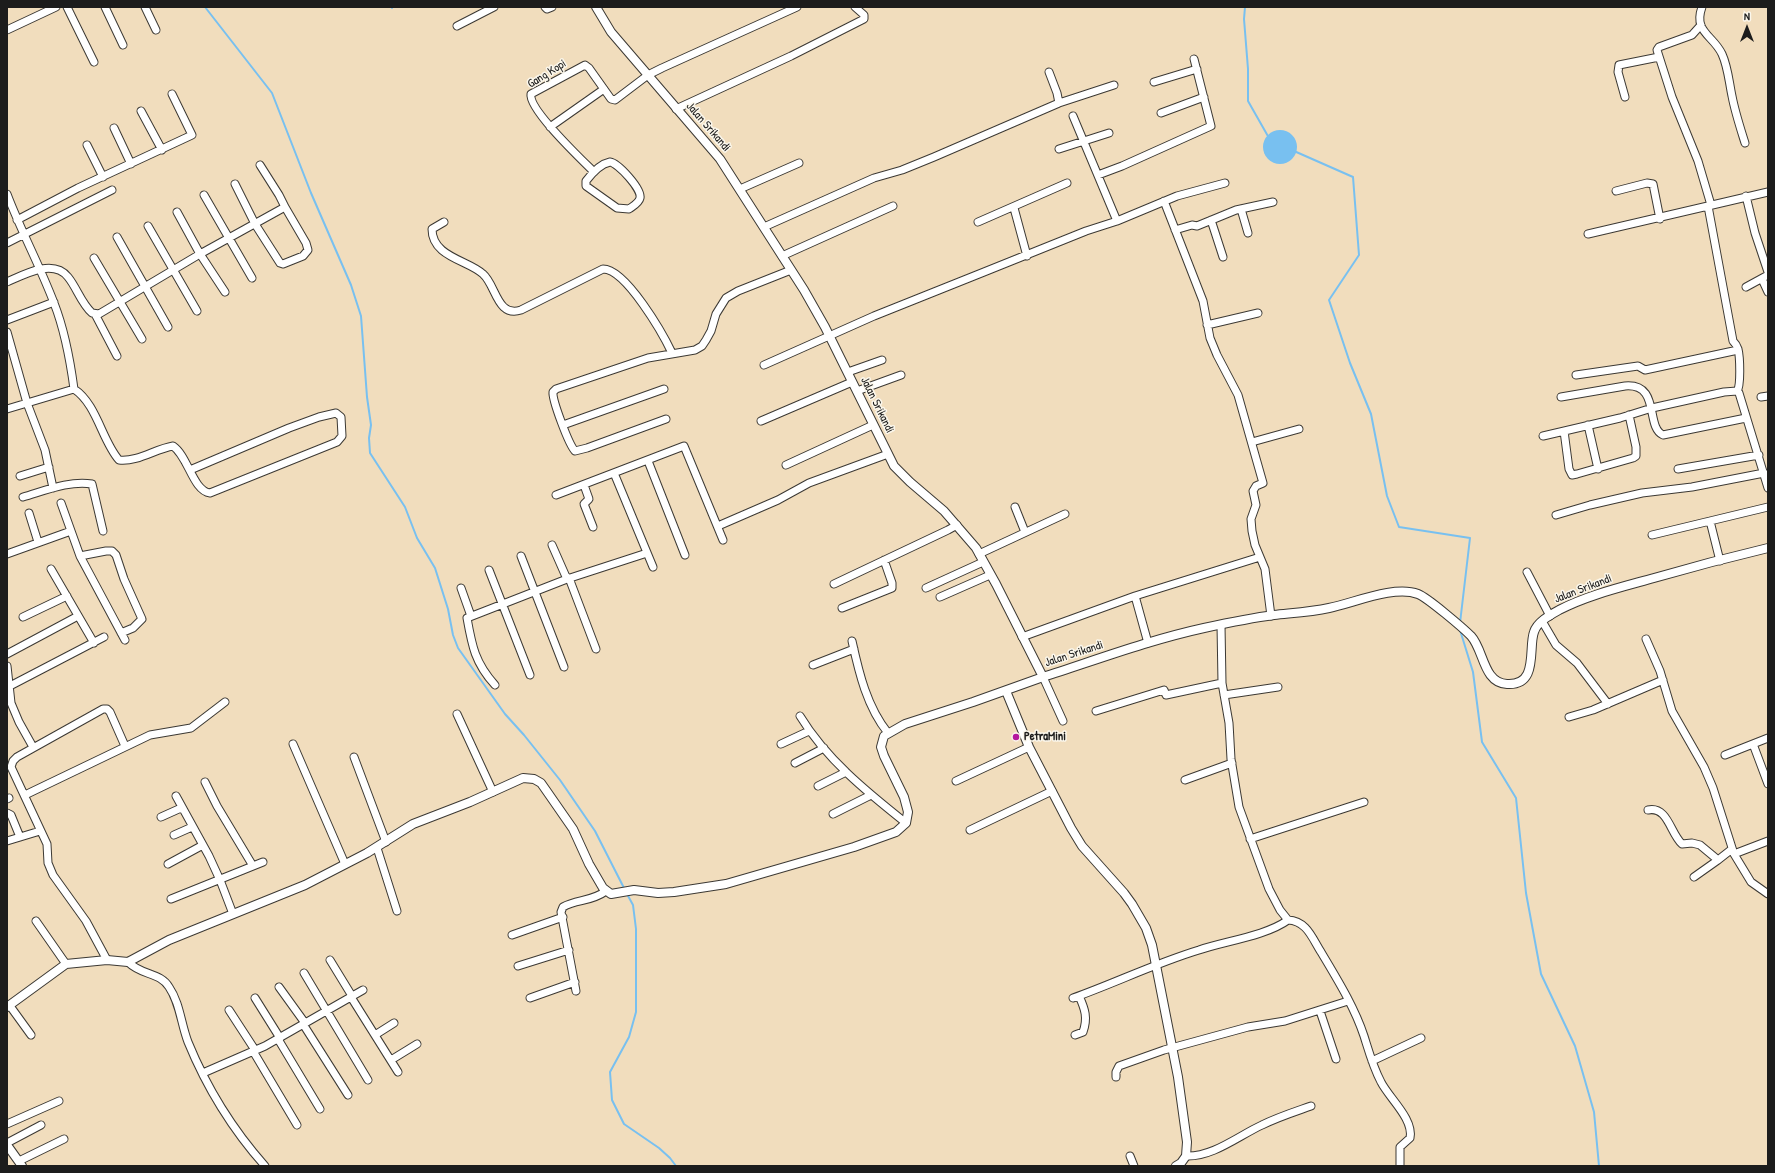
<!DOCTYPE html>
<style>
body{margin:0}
#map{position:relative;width:1775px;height:1173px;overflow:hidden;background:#f1ddbd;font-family:"Patrick Hand",sans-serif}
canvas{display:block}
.frame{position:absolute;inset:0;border:8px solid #1c1c1c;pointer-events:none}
.north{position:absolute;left:1727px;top:8px;width:40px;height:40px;-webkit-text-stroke:3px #fbf7ec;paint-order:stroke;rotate:0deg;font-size:11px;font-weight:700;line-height:16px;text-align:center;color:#1c1c1c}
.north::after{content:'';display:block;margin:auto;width:14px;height:18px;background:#1c1c1c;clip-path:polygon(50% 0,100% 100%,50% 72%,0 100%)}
</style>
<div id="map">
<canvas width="1775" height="1173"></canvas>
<div class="frame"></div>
<div class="north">N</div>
</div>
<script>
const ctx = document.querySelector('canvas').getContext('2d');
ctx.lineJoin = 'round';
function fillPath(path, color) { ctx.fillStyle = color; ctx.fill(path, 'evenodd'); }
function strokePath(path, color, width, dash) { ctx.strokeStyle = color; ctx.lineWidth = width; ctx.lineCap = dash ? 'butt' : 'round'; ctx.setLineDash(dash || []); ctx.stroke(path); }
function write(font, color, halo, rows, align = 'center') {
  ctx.font = font + ' "Patrick Hand",sans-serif'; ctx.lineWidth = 3; ctx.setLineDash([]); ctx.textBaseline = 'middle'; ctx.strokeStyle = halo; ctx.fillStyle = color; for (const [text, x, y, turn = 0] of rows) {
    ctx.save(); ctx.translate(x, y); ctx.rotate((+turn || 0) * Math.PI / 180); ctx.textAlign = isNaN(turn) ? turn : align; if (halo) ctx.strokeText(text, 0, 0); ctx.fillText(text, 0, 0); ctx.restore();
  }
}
const water = new Path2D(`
 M1263 147a17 17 0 1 1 34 0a17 17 0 1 1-34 0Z`);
const stream = new Path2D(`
 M 205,7 L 272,93 L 311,193 L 351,285 L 361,316 L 367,397 L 371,425 L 369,438 L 370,453 L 405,507 L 417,538 L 435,568 L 448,609 L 453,635 L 458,648 L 505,714 L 524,735 L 560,780 L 595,831 L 625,890
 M 392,7 L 392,8
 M 1245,7 L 1244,19 L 1248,69 L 1248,101 L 1269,138
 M 1294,151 L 1353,177 L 1359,255 L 1329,300 L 1350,363 L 1371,414 L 1387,496 L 1399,527 L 1470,538 L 1460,623
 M 1460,630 L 1473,672 L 1482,742 L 1516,798 L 1526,893 L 1541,974 L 1575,1046 L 1594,1112 L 1599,1166
 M 627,894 L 633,905 L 636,929 L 636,1012 L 629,1037 L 610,1072 L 612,1100 L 624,1124 L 659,1148 L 670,1158 L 676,1166`);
const minor = new Path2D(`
 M 67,7 L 94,62
 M 105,7 L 123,45
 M 145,7 L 156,30
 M 545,7 L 547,9 L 552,7
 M 1702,7 C 1693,32 1713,35 1722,54 C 1728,67 1729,82 1732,96 C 1735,112 1740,127 1745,143
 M 1701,25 L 1692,35 L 1659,47 L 1657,50 L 1672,97 L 1698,161 L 1711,205
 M 457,26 L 494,7
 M 7,30 L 56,7
 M 1049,72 L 1057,93 L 1059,103
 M 1154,82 L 1197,69
 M 1625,97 L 1618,72 L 1619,65 L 1659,57
 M 676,109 L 791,56 L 864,19 L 864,15 L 855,7
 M 141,111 L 162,150
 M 1161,113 L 1204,97
 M 1073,116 L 1117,221
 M 550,127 L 604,89
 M 114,128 L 131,164
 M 87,145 L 103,177
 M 1059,149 L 1109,133
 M 610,162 C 618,163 642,189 640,198 C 639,203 633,206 629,209 L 617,208 L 586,186 L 586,181 C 592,173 600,164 610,162 Z
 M 594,172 C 582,160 528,109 531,94 L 585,65 L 589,68 L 611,99 L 615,100 L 648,75 L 662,68 L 797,7
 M 1098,175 L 1122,166 L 1211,126 L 1194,59
 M 235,184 L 255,224 L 280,263 L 283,264 L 303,256 L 308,250 L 306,243 L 285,207
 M 740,189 L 799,163
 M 1616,191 L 1647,183 L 1653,184 L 1660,219
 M 7,194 C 21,231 40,266 54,303 C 65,331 70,359 74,389
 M 204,195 L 252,278
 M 1746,196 L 1755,233 L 1768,272
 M 1164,201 L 1203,301 L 1210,338 L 1217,355 L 1238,395 L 1261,476 L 1263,483 L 1256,486 L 1253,491 L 1256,505 L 1251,519 L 1252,531 L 1255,545 L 1265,569 L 1271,616
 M 1708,206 L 1733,341 C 1735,343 1737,346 1738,349 C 1740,357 1741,386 1737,391
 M 1014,208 L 1027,256
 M 1241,209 L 1248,233
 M 177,212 L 200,254 L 225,292
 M 17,220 L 78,188 L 192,135 L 172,94
 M 1211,220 L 1223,257
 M 444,222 L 432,229 C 432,257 468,260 483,274 C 496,285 497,318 521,310 L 603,269 C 626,269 663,334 672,353
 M 978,222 L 1067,183
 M 148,226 L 197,311
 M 764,227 L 874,178 L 902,170 L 934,157 L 1059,103 L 1114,85
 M 1175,230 L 1192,225 L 1197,226 L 1236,210 L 1273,202
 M 1588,234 L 1768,192
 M 117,237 L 168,327
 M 7,243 L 112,190
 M 782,256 L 893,206
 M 94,258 L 142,339
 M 1762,279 L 1768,292
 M 7,282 C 23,275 53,258 68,277 C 77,288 81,303 92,313 L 99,314 L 200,254 L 285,207 L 279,195 L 260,165
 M 1746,287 L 1768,275
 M 95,314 L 117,356
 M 7,320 L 54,302
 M 1207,325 L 1258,313
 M 7,332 L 27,403 L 45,450 L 53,488
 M 764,365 L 874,316 L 984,272 L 1086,231 L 1117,221 L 1177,196 L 1225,183
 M 848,372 L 882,360
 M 1576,375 L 1638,366 L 1645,370 L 1738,350
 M 857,391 L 901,375
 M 1561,397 L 1625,386 C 1661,383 1645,427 1663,435 L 1746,418
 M 1761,397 L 1768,396
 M 7,409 L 74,389 C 97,404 102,441 119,460 C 138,462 155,449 173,446 C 188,456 193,491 210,493 L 337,442 L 342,436 L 341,417 L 336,413 L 319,417 L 289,428 L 190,470
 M 666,419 L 587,448 L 575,451 C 569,445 552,400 553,392 L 556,389 L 648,358 L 695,350 L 702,346 L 706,340 L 711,331 L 716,314 L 726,298 L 738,291 L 791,270
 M 761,421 L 852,382
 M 563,425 L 664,389
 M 1588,425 L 1598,469
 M 1564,431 L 1569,469 L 1572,475 L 1577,474 L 1633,458 L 1636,456 L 1636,447 L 1629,415
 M 1543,436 L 1620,418 L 1652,408 L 1724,392 L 1737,391 L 1739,393 L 1768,488
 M 1252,442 L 1299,429
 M 648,461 L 685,555
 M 786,465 L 873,425
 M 1678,469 L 1759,455
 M 614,473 L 653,567
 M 20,476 L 49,467
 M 584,485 L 589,499 L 584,504 L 593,527
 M 556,495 L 684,446 L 723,540
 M 23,497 C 44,491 70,480 92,484 L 103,531
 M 61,503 L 80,556 L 125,640
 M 1015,507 L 1025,532
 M 29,513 L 38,542
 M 1556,515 L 1590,505 L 1642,493 L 1692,487 L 1764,473
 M 1710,521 L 1720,561
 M 718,526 L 778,500 L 809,483 L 888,454
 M 1652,535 L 1768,507
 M 552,545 L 567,579
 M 7,554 L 71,531
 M 979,554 L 1065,514
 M 80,556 L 106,551 L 112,551 L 116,555 L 124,579 L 142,619 L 133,628 L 121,633
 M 521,556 L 564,667
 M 51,569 L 94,643
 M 489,570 L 530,675
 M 1527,572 L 1550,616
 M 569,578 L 596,649
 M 834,584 L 948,530 L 957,525
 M 461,588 L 471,616
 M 926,588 L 983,562
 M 1135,596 L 1148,643
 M 940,597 L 990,575
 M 842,608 L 892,588 L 892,583 L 884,560
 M 23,617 L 67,596
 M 1542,621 L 1556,645 L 1577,663 L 1608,704
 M 1221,625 L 1222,683 L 1229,723 L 1231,759 L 1239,807 L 1269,889 L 1280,910 L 1288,920 C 1307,921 1312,938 1321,952 C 1337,979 1354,1006 1364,1036 C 1369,1052 1373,1067 1381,1082 C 1389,1098 1414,1119 1410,1138 L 1400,1147 L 1400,1166
 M 1022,637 L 1135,596 L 1260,557
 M 1646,639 L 1660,671 L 1672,711 L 1704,767 L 1713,788 L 1734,854 L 1751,882 L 1768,894
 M 852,641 C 859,673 867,707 888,733
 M 7,654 L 78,616
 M 813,665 L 854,649
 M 7,666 L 11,703 L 19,722 L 33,747
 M 1043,677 L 1063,721
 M 495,685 C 475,663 472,646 467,618 L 567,579 L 647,553
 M 8,687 L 104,637
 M 1224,695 L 1278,687
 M 1096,711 L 1164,690 L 1166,695 L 1222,683
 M 457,714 L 493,792
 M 800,716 C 826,759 867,792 906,823
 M 1569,717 L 1593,710 L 1663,680
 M 293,744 L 345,864
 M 781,744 L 809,731
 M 1753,744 L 1768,784
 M 1725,755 L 1768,738
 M 354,757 L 386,842
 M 795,763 L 824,748
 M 1185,780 L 1232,763
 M 956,781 L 1029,747
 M 205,782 L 217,806 L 253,866
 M 818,786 L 846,772
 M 25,795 L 150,735 L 191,728 L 225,702
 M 176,796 L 209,856 L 220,880 L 233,914
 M 7,799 L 9,798
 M 1648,810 C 1668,806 1670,833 1682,844 L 1692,843 L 1700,845 L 1718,860 L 1732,849
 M 7,813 L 11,815 L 20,837
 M 833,814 L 871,795
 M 161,817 L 181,808
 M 970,830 L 1052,791
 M 174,835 L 192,827
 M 1250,839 L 1364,802
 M 7,841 L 40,831
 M 377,848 L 397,911
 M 1734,854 L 1768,841
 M 168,864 L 203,845
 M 1694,877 L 1718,860
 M 171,899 L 263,862
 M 36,921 L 66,964
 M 512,935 L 563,917
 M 107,960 L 86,921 L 53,875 L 48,863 L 47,844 L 11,767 L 13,761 L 17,757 L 103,709 L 107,709 L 110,712 L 125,746
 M 330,960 L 352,996
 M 128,962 C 142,976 160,972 169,987 C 180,1003 181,1024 188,1042 C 206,1086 233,1130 265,1166
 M 518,966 L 569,950
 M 304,973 L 368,1080
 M 279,987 L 305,1023
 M 576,991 L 561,912 L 563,907 C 577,899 591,902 606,891
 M 351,997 L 398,1072
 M 255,998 L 280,1038
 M 530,998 L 575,982
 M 1073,998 C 1115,983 1156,963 1199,950 C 1225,941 1266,936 1288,920
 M 10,1006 L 31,1035
 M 229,1010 L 255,1050
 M 1320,1011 L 1336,1059
 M 303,1024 L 348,1095
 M 375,1035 L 394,1023
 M 1075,1035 L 1083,1032 C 1088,1018 1085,1009 1079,996
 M 278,1039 L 320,1109
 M 253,1051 L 297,1125
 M 391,1060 L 417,1044
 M 1372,1061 L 1421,1038
 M 203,1073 L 265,1046 L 363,990
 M 1116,1077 L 1116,1072 L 1119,1066 L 1164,1050 L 1248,1027 L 1285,1021 L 1348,1001
 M 7,1124 L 59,1101
 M 7,1143 L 41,1125
 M 1130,1156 L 1134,1166
 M 1186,1156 C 1213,1157 1238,1136 1262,1125 C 1278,1117 1294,1112 1311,1106
 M 19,1161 L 64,1139`);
const tertiary = new Path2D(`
 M 596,7 L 611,32 L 720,159 L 804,290 L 825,327 L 894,466 L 910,482 L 944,511 L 976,548 L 996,584 L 1043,677 C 1096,660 1149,640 1204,628 C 1227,623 1251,618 1274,615 C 1292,613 1311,612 1329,608 C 1354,603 1394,585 1418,594 C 1428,598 1463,628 1471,636 C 1484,650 1483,683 1507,684 C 1539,686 1528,648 1534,632 C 1537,622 1550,615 1559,610 C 1588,595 1622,587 1654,578 C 1692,567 1730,557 1768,548
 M 1006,691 L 1029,747 L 1071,828 L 1082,846 L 1124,893 L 1132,904 L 1146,928 L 1152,945 L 1178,1077 L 1187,1142 L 1186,1156 L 1181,1163 L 1176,1166
 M 7,1007 L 66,964 L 107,960 L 128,962 L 169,940 L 305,885 L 367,853 L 413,824 L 470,802 L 523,778 L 534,779 L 541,783 L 548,793 L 573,829 L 589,864 L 603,888 L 611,894 L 634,890 L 658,893 L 674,892 L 726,884 L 854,847 L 896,832 L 906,823 L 908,812 L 904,797 L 884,756 L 881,747 L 884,736 L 905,724 L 973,702 L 1043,677
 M 7,1145 L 22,1166`);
const markers = [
 [1016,737,4,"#b5179e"]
];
const streetNames = [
 ["Gang Kopi",547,74,-32],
 ["Jalan Srikandi",708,127,49],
 ["Jalan Srikandi",877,405,64],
 ["Jalan Srikandi",1583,589,-21],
 ["Jalan Srikandi",1074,654,-18]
];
const poiNames = [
 ["PetraMini",1024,737]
];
fillPath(water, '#78c0f0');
strokePath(stream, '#78c0f0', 2);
strokePath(minor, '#3c3934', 9);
strokePath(tertiary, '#3c3934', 10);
strokePath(minor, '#fff', 7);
strokePath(tertiary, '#fff', 8);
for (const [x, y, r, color] of markers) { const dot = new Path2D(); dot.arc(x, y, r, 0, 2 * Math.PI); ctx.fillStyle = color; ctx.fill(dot); strokePath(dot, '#fbf7ec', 1.5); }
write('12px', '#1c1c1c', '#fbf7ec', streetNames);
write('bold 12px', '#1c1c1c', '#fbf7ec', poiNames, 'left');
</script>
